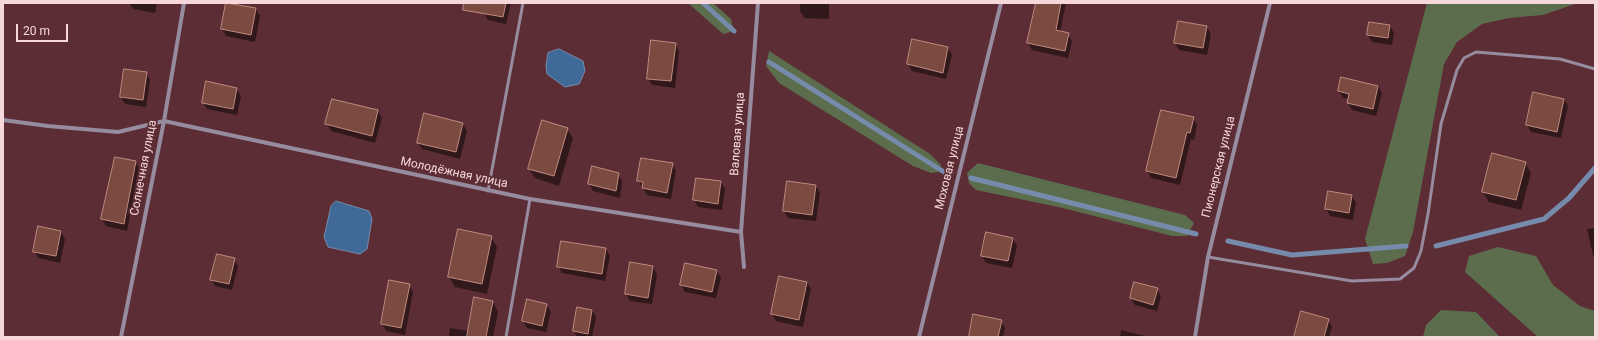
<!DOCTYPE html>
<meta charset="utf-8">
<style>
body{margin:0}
#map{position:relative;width:1598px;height:340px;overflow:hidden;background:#5c2d34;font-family:Roboto,sans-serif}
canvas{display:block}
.frame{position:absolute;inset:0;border:4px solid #f6d7da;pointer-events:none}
.scale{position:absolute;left:16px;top:24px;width:52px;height:18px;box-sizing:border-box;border:2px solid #f6d7da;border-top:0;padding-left:5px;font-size:12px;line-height:14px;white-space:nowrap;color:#f6d7da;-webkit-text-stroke:3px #5c2d34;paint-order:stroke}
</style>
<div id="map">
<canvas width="1598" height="340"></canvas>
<div class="frame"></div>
<div class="scale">20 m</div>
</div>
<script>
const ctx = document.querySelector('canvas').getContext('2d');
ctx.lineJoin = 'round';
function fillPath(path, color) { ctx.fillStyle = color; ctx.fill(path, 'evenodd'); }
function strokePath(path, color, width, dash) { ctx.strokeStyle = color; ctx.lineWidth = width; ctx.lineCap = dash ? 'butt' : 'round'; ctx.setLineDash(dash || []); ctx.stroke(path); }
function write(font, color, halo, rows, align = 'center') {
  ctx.font = font + ' Roboto,sans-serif'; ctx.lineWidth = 3.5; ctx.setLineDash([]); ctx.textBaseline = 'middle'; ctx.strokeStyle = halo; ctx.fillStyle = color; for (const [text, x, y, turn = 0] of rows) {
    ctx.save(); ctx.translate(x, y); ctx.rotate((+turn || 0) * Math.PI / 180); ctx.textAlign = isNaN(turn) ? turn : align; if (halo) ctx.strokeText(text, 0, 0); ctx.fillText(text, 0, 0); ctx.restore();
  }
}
const green = new Path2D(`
 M 688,3 L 713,3 L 731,19 L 734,31 L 723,34 Z
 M 1427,3 L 1578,3 L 1543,15 L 1509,18 L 1482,24 L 1457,42 L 1444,64 L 1413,232 L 1405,256 L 1387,263 L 1373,264 L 1365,239 Z
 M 769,51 L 930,154 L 941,165 L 938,172 L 931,173 L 913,166 L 779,83 L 766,66 Z
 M 978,163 L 1185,215 L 1194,223 L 1187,236 L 1172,236 L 1063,208 L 976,190 L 969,183 L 967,173 Z
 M 1498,247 L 1536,256 L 1553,285 L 1580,306 L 1595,311 L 1595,337 L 1538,337 L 1465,272 L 1469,256 Z
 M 1441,310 L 1476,312 L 1500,337 L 1423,337 L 1426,325 Z`);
const water = new Path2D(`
 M 559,49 L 583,61 L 585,71 L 579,84 L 565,87 L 547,74 L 546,65 L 548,53 Z
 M 336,201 L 369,211 L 372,219 L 367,249 L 360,254 L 328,247 L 324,237 L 331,206 Z`);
const shadow = new Path2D(`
 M 129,3 L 157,3 L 155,13 L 133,9 Z
 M 486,3 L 511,3 L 506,24 L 488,20 L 484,13 Z
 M 800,3 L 829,3 L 829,19 L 804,18 L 800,11 Z
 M 1037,3 L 1066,3 L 1060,32 L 1068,34 L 1072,41 L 1068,58 L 1032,50 L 1028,43 Z
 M 256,9 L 260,16 L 255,42 L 226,36 L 222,29 Z
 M 1390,26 L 1394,33 L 1392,45 L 1372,42 L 1368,35 Z
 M 1207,27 L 1211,34 L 1207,55 L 1179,50 L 1175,43 Z
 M 913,40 L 948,48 L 952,55 L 946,79 L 912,71 L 908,64 Z
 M 675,44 L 679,51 L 675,88 L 652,85 L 648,78 Z
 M 146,73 L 150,80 L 146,107 L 125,104 L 121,97 Z
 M 1378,86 L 1382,93 L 1376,116 L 1352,110 L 1348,103 L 1349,99 L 1343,98 L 1339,91 Z
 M 237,89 L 241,96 L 237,115 L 207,109 L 203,102 Z
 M 1564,99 L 1568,106 L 1561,138 L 1531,132 L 1527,125 Z
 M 378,111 L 382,118 L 375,143 L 331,131 L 327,124 Z
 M 1193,118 L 1197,125 L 1194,140 L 1191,139 L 1180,185 L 1151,178 L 1147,171 Z
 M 463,124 L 467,131 L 460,159 L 422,149 L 418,143 Z
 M 567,129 L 573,138 L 559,186 L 535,178 L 529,169 Z
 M 135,161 L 139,168 L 127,231 L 106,226 L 102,219 Z
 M 1525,163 L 1531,173 L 1521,210 L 1489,202 L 1483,192 Z
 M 672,164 L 676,171 L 671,199 L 647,195 L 638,180 Z
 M 618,174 L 622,181 L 620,198 L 593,191 L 589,184 Z
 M 721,182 L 725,189 L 722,210 L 698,207 L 694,200 Z
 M 816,186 L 820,193 L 816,221 L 788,218 L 784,211 Z
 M 1352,196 L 1356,203 L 1353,220 L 1330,216 L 1326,209 Z
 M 1595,228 L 1595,259 L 1593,255 L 1587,229 Z
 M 61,232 L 65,239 L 60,263 L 38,258 L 34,251 Z
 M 491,237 L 497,247 L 487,294 L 455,287 L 449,277 Z
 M 1013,239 L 1017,246 L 1012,268 L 986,263 L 982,256 Z
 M 606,249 L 610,256 L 605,281 L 562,273 L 558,266 Z
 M 234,259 L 238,266 L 232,290 L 215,286 L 211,279 Z
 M 653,267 L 657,274 L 652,304 L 630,301 L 626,294 Z
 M 717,271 L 721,278 L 716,298 L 685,292 L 681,285 Z
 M 780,277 L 807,282 L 811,289 L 803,327 L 776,321 L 772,314 Z
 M 409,285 L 413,292 L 405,335 L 386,331 L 382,324 Z
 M 1157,289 L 1161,296 L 1157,311 L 1135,305 L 1131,298 Z
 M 493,302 L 498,312 L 493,337 L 449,337 L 450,328 L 469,331 Z
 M 547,305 L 551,312 L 546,332 L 527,328 L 523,321 Z
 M 592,310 L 596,317 L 592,337 L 577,337 L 574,331 Z
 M 1328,320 L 1332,327 L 1329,337 L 1295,337 Z
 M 1001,321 L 1005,328 L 1003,337 L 971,337 Z
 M 1121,330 L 1145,336 L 1146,337 L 1120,337 Z`);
const stream = new Path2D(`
 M 703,3 L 734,31
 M 769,62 L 944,172
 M 971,178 L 1196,234
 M 1228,241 L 1292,255 L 1406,246
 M 1436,246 L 1544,219 L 1569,198 L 1595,168`);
const building = new Path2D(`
 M 226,3 L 256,8 L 251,35 L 221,29 Z
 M 464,3 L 506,3 L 503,17 L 463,10 Z
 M 1036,3 L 1061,3 L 1056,30 L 1069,33 L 1065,51 L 1027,43 Z
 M 1178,21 L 1207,26 L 1203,48 L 1174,43 Z
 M 1369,22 L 1390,25 L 1388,38 L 1367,35 Z
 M 912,39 L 948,47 L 943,73 L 907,64 Z
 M 651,40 L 676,43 L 671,81 L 647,79 Z
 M 124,69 L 147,72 L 143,100 L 120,97 Z
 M 1341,77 L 1378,86 L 1373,109 L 1347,103 L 1349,94 L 1338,91 Z
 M 206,81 L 237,88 L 233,109 L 202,103 Z
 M 1533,92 L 1564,99 L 1557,132 L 1526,125 Z
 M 332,99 L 378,110 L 372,136 L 325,124 Z
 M 1161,110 L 1194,117 L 1190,133 L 1187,132 L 1176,178 L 1146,171 Z
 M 424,113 L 463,123 L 456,152 L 417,143 Z
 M 542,120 L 568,128 L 554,176 L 528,169 Z
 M 1492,153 L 1526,162 L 1516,200 L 1482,192 Z
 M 115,157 L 136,161 L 124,224 L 101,219 Z
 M 641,158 L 673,163 L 667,193 L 642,188 L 643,182 L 637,181 Z
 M 592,166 L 619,173 L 616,191 L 588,184 Z
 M 696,178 L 721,181 L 718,204 L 693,200 Z
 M 787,181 L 816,185 L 812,215 L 783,211 Z
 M 1328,191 L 1352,195 L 1349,213 L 1325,209 Z
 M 38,226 L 61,231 L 56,256 L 33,252 Z
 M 458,229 L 492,236 L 482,284 L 448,277 Z
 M 986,232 L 1013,238 L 1008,261 L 981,256 Z
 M 561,241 L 606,248 L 602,274 L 557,267 Z
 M 217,254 L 235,258 L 229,284 L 210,280 Z
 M 630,262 L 653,266 L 648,298 L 625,294 Z
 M 685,263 L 717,270 L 712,292 L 680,285 Z
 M 779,276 L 807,282 L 799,320 L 771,314 Z
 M 389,280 L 410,284 L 401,328 L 381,324 Z
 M 1134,282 L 1158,288 L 1153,305 L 1130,298 Z
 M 474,297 L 493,301 L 486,337 L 467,337 Z
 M 527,299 L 547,304 L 542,326 L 522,321 Z
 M 577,307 L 592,310 L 588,334 L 573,331 Z
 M 1301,311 L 1329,319 L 1324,337 L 1294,337 Z
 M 973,314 L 1002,320 L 998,337 L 969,337 Z`);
const lane = new Path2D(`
 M 488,191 L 523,3
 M 1208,257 L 1352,281 L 1400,279 L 1414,268 L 1421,251 L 1428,214 L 1441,124 L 1457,70 L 1464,58 L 1476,52 L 1560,59 L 1595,69
 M 506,337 L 530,199`);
const street = new Path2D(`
 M 3,120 L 48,126 L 118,132 L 164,121 L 530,199 L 741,232
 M 744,267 L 741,232 L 758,3
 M 121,337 L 164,121 L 184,3
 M 919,337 L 1001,3
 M 1195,337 L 1208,257 L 1270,3`);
const streetNames = [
 ["Валовая улица",738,134,-86],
 ["Пионерская улица",1219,167,-76],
 ["Солнечная улица",144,168,-79],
 ["Моховая улица",950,168,-76],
 ["Молодёжная улица",454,173,12]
];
fillPath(green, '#5c6d4d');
fillPath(water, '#3f6a97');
strokePath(water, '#768bab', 1);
fillPath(shadow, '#0007');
strokePath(stream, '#768bab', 5);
fillPath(building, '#7b4a41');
strokePath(building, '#c18a7f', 1);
strokePath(lane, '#968b9f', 3);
strokePath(street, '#968b9f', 4);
write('12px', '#f6d7da', '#5c2d34', streetNames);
</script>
